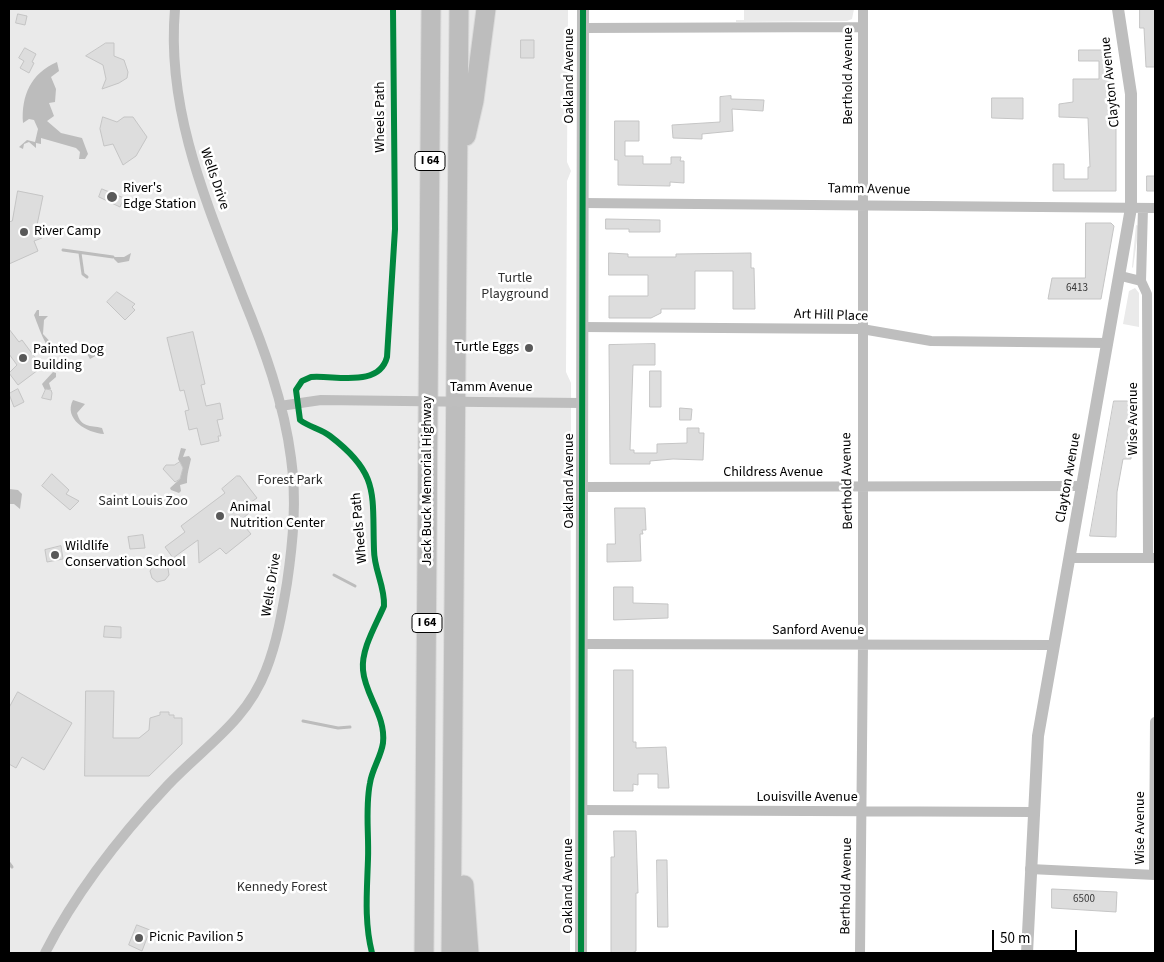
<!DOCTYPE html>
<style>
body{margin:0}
#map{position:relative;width:1164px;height:962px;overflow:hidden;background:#fff;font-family:"Source Sans 3",sans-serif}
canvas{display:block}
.frame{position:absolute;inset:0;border:10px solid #000;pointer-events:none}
.scale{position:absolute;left:992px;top:930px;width:85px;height:22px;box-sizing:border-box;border:2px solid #000;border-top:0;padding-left:6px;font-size:15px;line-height:18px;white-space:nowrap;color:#000;-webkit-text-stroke:4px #fff;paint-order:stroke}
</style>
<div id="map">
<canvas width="1164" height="962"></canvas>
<div class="frame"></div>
<div class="scale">50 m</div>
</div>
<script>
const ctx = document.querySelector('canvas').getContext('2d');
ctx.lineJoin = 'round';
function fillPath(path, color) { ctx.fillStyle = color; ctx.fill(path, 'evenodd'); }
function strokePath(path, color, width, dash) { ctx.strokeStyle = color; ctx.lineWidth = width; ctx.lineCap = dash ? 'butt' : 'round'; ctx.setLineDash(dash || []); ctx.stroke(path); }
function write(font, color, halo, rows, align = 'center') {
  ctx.font = font + ' "Source Sans 3",sans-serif'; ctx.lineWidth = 5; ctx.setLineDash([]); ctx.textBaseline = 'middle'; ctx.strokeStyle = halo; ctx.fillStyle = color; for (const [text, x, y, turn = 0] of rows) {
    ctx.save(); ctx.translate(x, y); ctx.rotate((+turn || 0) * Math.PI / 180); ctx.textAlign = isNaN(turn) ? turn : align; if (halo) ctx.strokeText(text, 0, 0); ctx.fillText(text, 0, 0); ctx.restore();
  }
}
const green = new Path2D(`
 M 9,9 L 568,9 L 567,162 L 571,171 L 567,181 L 566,372 L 571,383 L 570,953 L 9,953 Z
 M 744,9 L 854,9 L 852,19 L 847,21 L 736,22 L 736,20 L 744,20 Z
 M 1136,225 L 1139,226 L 1133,268 L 1132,267 Z
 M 1135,288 L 1139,293 L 1139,327 L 1123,324 L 1129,291 Z`);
const water = new Path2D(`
 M 57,62 L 59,71 L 51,77 L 56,89 L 55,102 L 49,103 L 54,116 L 47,121 L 61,133 L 82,138 L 88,154 L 85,159 L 79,159 L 80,152 L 76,148 L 41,138 L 41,144 L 36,143 L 36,148 L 29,142 L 24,144 L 23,149 L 19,147 L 27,140 L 35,142 L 38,129 L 34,120 L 29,119 L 23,123 C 21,96 31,73 57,62 Z
 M 131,253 L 129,261 L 118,263 L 114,259 L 114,257 L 124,257 Z
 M 37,310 L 39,310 L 39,316 L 48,316 L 44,320 L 43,334 L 55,347 L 54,354 C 46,349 38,325 34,315 Z
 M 93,345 L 96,348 L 97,355 L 90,359 L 85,350 Z
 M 53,372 L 56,373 L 56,377 L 49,383 L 51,389 L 45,390 L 42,384 Z
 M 73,400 L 85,404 L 77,413 C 81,428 90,425 102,428 L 104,434 C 87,433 63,419 73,400 Z
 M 181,448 L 186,449 L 183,457 L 189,456 L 191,459 C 189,468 187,474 187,483 L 180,485 L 181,491 L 179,493 L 171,490 L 170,488 L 180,479 L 183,468 L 178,459 Z
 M 9,489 L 18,490 L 22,494 L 20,509 L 14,504 L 9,504 Z`);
const stream = new Path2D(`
 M 63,250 L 113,257
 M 80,253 L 83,274 L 87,277
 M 334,575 L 355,586
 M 303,721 L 338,728 L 350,727
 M 9,863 L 12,867`);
const building = new Path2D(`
 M 1140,9 L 1155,9 L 1155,67 L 1146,67 L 1144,28 L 1140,28 Z
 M 18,14 L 27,16 L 25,25 L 16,23 Z
 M 521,40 L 534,40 L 534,58 L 521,58 Z
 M 106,43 L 114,43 L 114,56 L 124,60 L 128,72 L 127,78 L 119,83 L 102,89 L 106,79 L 103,65 L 86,56 Z
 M 25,48 L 36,54 L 32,62 L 34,63 L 29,73 L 20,68 L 24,61 L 19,58 Z
 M 1079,50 L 1110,50 L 1110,63 L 1112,63 L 1116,91 L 1116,191 L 1053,191 L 1053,164 L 1064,164 L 1064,179 L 1088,179 L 1088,167 L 1090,167 L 1088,118 L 1059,117 L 1059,104 L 1073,102 L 1073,79 L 1099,79 L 1099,61 L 1079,61 Z
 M 731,96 L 731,99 L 764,100 L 763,111 L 732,109 L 733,131 L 702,134 L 702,139 L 673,138 L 672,125 L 720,122 L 720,97 Z
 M 992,98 L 1023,98 L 1023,119 L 992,118 Z
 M 103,117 L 117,122 L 124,117 L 133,117 L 147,137 L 136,156 L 123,165 L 113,144 L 104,146 L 100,129 Z
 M 615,121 L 639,121 L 639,141 L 625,141 L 625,156 L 643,156 L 643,164 L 671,164 L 671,157 L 681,157 L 680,161 L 684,161 L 684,183 L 670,182 L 670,186 L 618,185 L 618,160 L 615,160 Z
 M 1147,176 L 1155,176 L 1155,191 L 1147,191 Z
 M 102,189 L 124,198 L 120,207 L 99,197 Z
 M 18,191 L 43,196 L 37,225 L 42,238 L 34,241 L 38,251 L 9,264 L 9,222 L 12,221 Z
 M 606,219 L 660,220 L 660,232 L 629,232 L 629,229 L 606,229 Z
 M 1086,223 L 1111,223 L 1114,226 L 1101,299 L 1048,299 L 1052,278 L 1085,278 Z
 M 609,253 L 628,254 L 628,257 L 676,257 L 676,254 L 751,253 L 751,268 L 754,268 L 755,309 L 733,309 L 733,271 L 695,271 L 695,309 L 661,309 L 661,313 L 651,318 L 609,318 L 609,296 L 648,296 L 648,275 L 609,275 Z
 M 117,292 L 135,304 L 132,307 L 135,310 L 125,320 L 107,302 Z
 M 9,329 L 19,342 L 22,340 L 42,367 L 18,385 L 9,373 L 17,365 L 9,354 Z
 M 193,332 L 205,384 L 201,385 L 206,406 L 220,403 L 223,419 L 217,420 L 221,436 L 218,436 L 219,441 L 201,445 L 197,428 L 189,430 L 185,411 L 189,410 L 184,390 L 180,391 L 167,338 Z
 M 655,344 L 655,365 L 633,365 L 630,450 L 634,450 L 634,453 L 657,453 L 657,444 L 687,443 L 687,428 L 699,428 L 699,433 L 704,433 L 703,460 L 673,459 L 650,461 L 650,464 L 610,464 L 609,345 Z
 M 650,371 L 661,371 L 661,407 L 650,407 Z
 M 18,389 L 24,402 L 14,407 L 9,394 Z
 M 46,389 L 51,390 L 52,393 L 51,400 L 42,398 Z
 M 1114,401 L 1131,401 L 1131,459 L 1123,459 L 1117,492 L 1116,537 L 1090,536 Z
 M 680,408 L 692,409 L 691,420 L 680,420 Z
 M 180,462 L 183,468 L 180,479 L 175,482 L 163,469 L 166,465 L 174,465 Z
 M 52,474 L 69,490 L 66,494 L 79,501 L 70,510 L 42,486 Z
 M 237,476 L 240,476 L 257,498 L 247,505 L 251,511 L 240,521 L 251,534 L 226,554 L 220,548 L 199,563 L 198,540 L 173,558 L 165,547 L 185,532 L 181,526 L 225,493 L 222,489 Z
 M 169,494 L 175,501 L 168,507 L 162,500 Z
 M 615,508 L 645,508 L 646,530 L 642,530 L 643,534 L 640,534 L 641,561 L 607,562 L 607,544 L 615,544 Z
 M 143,535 L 145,548 L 130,549 L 128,537 Z
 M 61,546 L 63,559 L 47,562 L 45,550 Z
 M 167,562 L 169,575 L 165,580 L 157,582 L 152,578 L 150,571 L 154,565 Z
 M 614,587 L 633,587 L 633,603 L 668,604 L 668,618 L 614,620 Z
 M 105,626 L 121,627 L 121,638 L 104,637 Z
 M 614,670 L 633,670 L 633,742 L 636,742 L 636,748 L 666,747 L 669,788 L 658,788 L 658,774 L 638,774 L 638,785 L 633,784 L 633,791 L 614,791 Z
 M 86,691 L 114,691 L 113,738 L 139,738 L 149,730 L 150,718 L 160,715 L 160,712 L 169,712 L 169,715 L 174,715 L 174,718 L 182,718 L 182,744 L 149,776 L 85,776 Z
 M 18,692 L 72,723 L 44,770 L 22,757 L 16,768 L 9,764 L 9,708 Z
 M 614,831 L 636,831 L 638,893 L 636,893 L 636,951 L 632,953 L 611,953 L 611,857 L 614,857 Z
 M 657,860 L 667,860 L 668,927 L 658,927 Z
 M 1052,889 L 1117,892 L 1116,912 L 1052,908 Z
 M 137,925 L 150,930 L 142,951 L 129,945 Z`);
const minor = new Path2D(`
 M 583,28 L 863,27
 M 583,203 L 1155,208
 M 1121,276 L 1141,281 L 1147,294 L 1148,558
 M 1141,281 L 1143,208
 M 582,327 L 862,329 L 931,341 L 1108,343
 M 480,402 L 582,403
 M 280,406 L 321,400 L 404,401
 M 582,487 L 1083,486
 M 1070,558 L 1155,558
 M 582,644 L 1054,645
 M 581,810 L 1033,812
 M 1030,869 L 1155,875
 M 1154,875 L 1155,722
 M 45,953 C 77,890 120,836 168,785 C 205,746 246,722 266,670 C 277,642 282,613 287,583 C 293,542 297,500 291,458 C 284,403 264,348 243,297 C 207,204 166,111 175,9
 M 860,953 L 863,644 L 863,9`);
const tertiary = new Path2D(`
 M 581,953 L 583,9
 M 1027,953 L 1038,736 L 1131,208 L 1131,94 L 1118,9`);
const motorway = new Path2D(`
 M 466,136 L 474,101 L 486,9
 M 464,885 L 469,953
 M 424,953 L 431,9
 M 451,953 L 459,9`);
const minorBridge = new Path2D(`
 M 404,401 L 480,402`);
const cycleway = new Path2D(`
 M 372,953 C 364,921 367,891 368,859 C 369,833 365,808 370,783 C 372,769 381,757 383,743 C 386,715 365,696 363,670 C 361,649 376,625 384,606 C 385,586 374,570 374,550 C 372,494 380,474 330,436 C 321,429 309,427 300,420 L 296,390 L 302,381 L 311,377 C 336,375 379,388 387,357 L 395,229 L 393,9
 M 581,953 L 583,9`);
const markers = [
 [112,197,6,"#595959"],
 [24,232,5,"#595959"],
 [529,348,5,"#595959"],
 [23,358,5,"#595959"],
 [220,516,5,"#595959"],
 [55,555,5,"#595959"],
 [139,938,5,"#595959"]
];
const numberNames = [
 ["6413",1077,289],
 ["6500",1084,900]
];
const shields = [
 [430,161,30],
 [427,623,30]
];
const shieldNames = [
 ["I 64",430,161],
 ["I 64",427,623]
];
const streetNames = [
 ["Oakland Avenue",570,76,-90],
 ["Berthold Avenue",849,76,-90],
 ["Clayton Avenue",1111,82,-96],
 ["Wheels Path",381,117,-90],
 ["Wells Drive",214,179,71],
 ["Tamm Avenue",869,190,1],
 ["Art Hill Place",831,316,2],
 ["Tamm Avenue",491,388],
 ["Wise Avenue",1134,419,-90],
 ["Childress Avenue",773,473],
 ["Clayton Avenue",1069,478,-80],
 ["Jack Buck Memorial Highway",428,481,-90],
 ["Oakland Avenue",570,481,-90],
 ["Berthold Avenue",848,481,-91],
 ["Wheels Path",360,528,-95],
 ["Wells Drive",272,585,-81],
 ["Sanford Avenue",818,631],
 ["Louisville Avenue",807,798],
 ["Wise Avenue",1141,828,-90],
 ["Oakland Avenue",569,886,-90],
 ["Berthold Avenue",847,886,-89]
];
const poiNames = [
 ["River's",123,189],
 ["Edge Station",123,205],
 ["River Camp",34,232],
 ["Turtle Eggs",519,348,"right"],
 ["Painted Dog",33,350],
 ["Building",33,366],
 ["Animal",230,508],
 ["Nutrition Center",230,524],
 ["Wildlife",65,547],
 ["Conservation School",65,563],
 ["Picnic Pavilion 5",149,938]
];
const parkNames = [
 ["Turtle",515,279],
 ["Playground",515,295],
 ["Forest Park",290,481],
 ["Saint Louis Zoo",143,502],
 ["Kennedy Forest",282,888]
];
fillPath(green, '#eaeaea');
fillPath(water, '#bcbcbc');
strokePath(stream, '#bcbcbc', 3);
fillPath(building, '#ddd');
strokePath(building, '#c5c5c5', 1);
strokePath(motorway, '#dbdbdb', 21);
strokePath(minor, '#bebebe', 10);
strokePath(tertiary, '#bebebe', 12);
strokePath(motorway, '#bdbdbd', 19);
strokePath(minorBridge, '#bebebe', 10);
strokePath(cycleway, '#00873e', 6);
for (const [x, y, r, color] of markers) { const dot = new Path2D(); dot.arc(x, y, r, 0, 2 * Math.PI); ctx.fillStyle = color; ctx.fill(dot); strokePath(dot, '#fff', 2); }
write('11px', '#373737', null, numberNames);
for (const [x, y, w] of shields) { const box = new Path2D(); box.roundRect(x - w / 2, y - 9.5, w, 19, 4); ctx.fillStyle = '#fff'; ctx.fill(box); strokePath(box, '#000', 1); }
write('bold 12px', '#000', null, shieldNames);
write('14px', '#000', '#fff', streetNames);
write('14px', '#000', '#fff', poiNames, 'left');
write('14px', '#303030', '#fff', parkNames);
</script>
